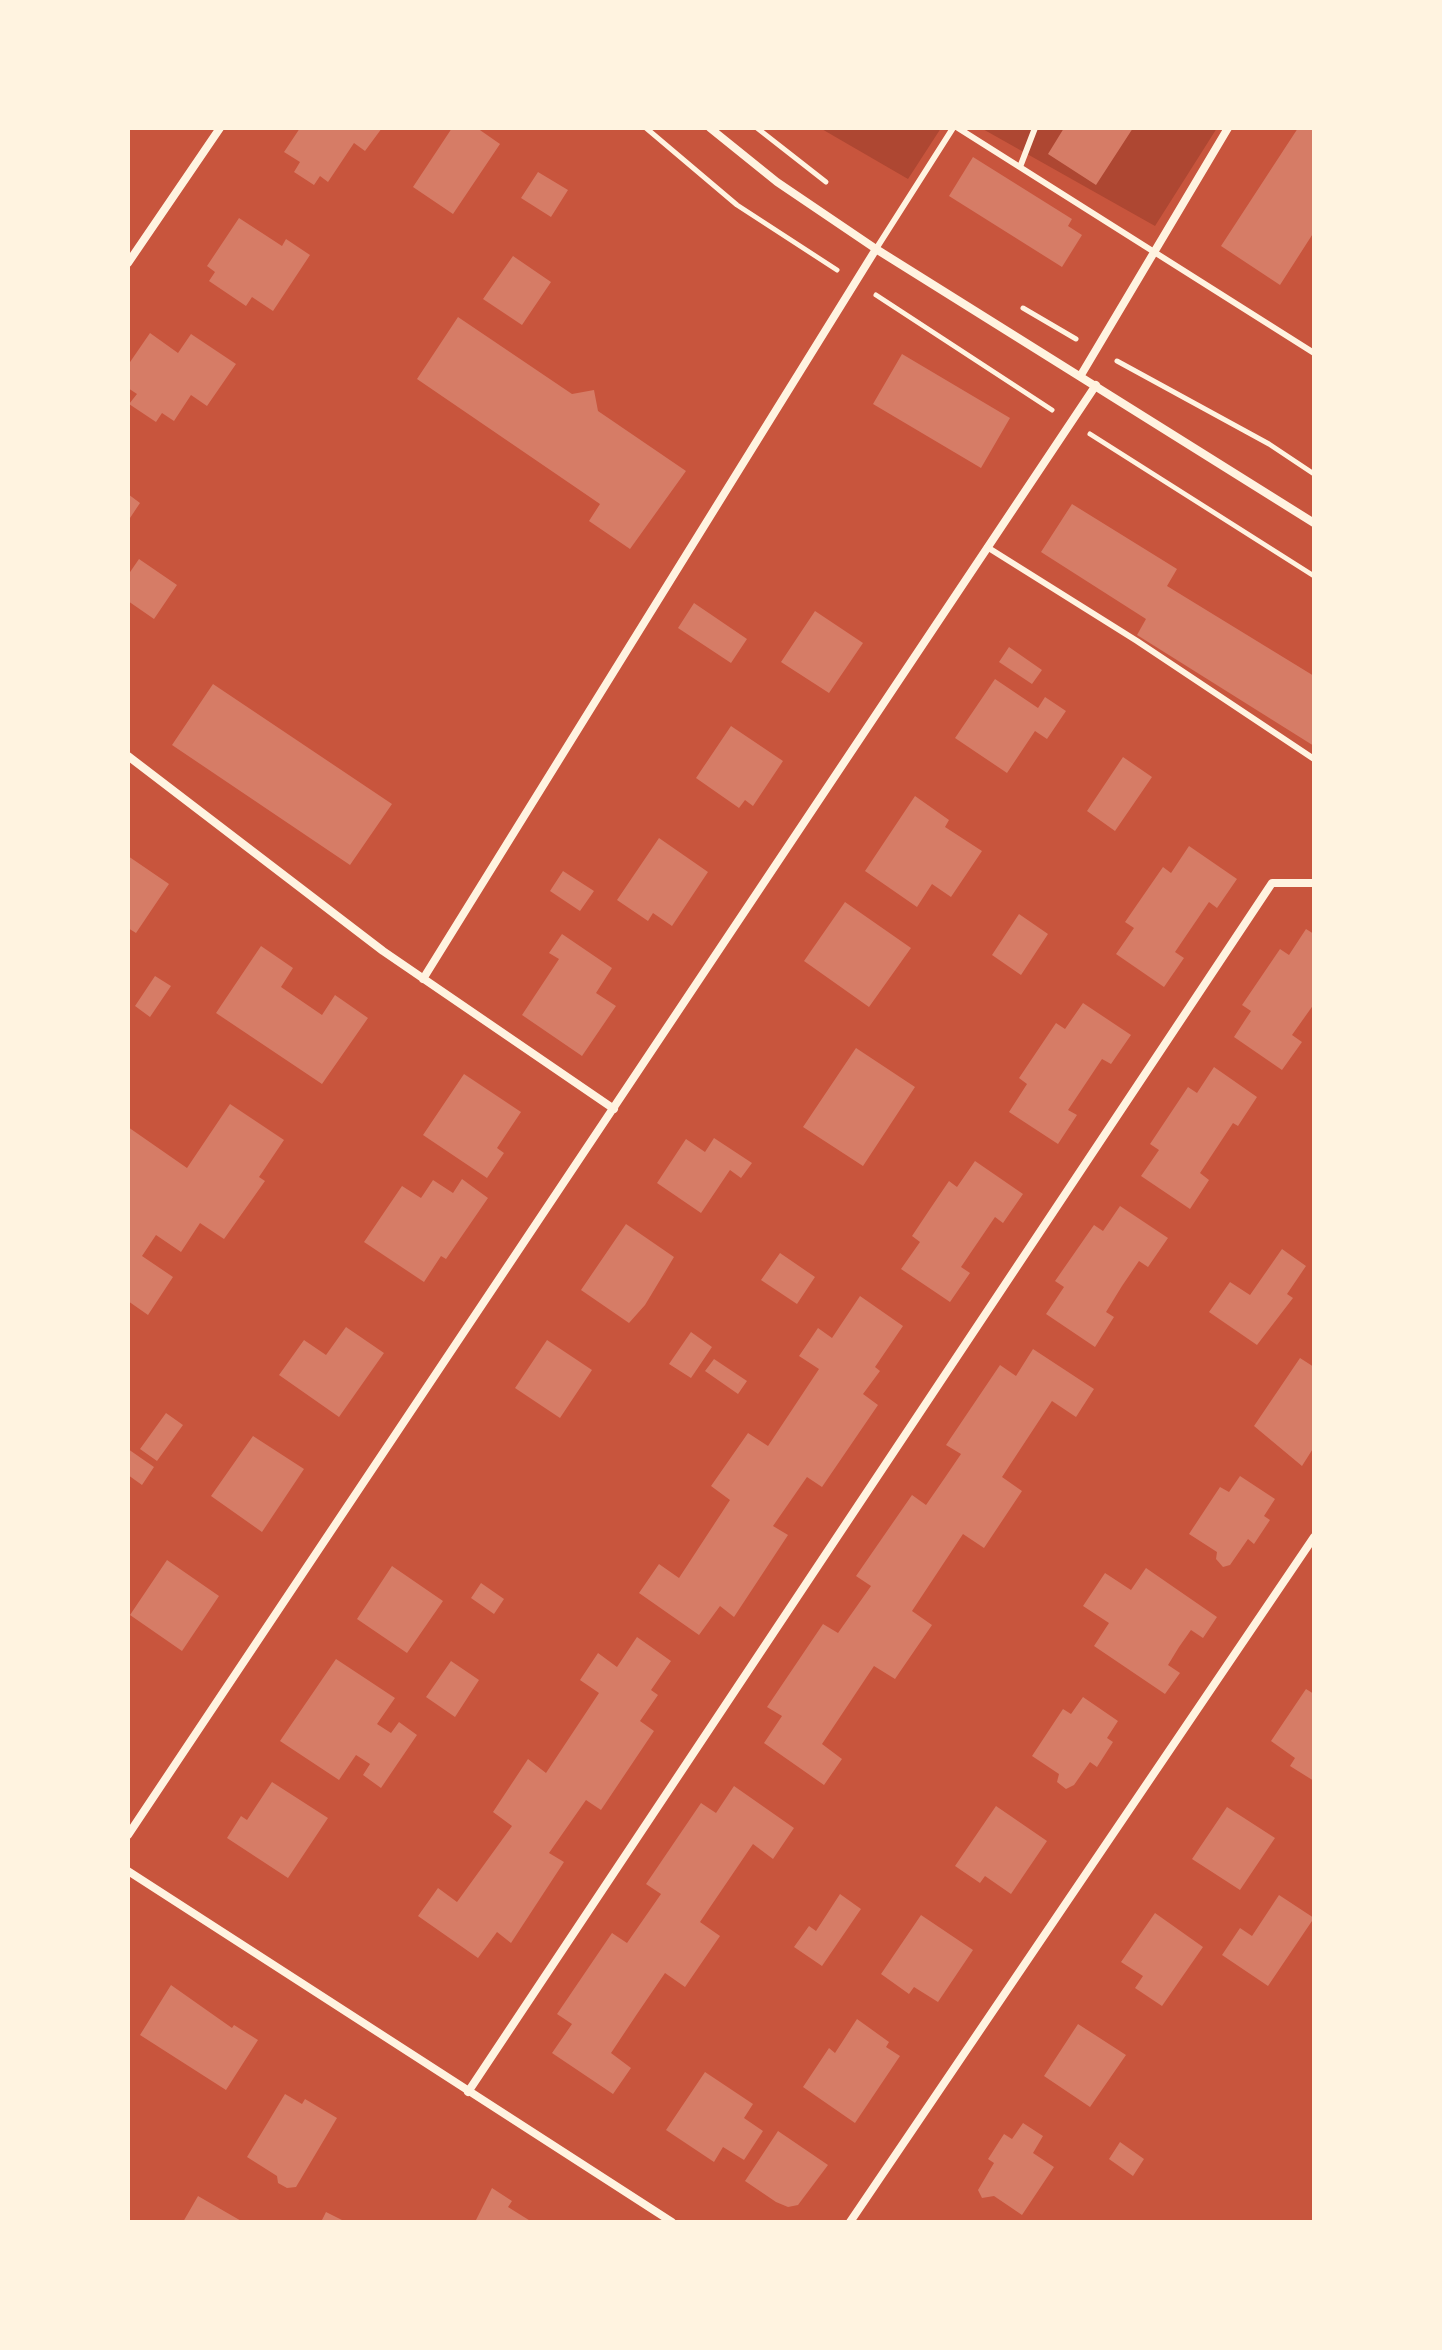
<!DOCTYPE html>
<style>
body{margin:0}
#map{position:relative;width:1442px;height:2350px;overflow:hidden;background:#c8553d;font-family:"Roboto Condensed",sans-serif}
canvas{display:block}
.frame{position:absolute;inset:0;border:130px solid #fff3e0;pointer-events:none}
</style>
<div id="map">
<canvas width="1442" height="2350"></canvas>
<div class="frame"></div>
</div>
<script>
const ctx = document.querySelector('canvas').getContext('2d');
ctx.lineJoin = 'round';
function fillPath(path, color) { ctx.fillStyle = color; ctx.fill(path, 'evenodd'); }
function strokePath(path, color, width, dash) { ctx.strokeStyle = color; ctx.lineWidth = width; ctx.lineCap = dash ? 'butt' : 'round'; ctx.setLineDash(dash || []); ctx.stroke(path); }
const green = new Path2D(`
 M 820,128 L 941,128 L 908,179 Z
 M 981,128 L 1217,128 L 1155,226 Z`);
const building = new Path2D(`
 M 300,128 L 382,128 L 365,151 L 354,143 L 328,182 L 320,176 L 314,185 L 294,172 L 300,162 L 284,152 Z
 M 452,128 L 477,128 L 500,144 L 453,214 L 413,187 Z
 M 1064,128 L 1133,128 L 1096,185 L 1048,154 Z
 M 1298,128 L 1314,128 L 1314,232 L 1280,285 L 1221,246 Z
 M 973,157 L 1072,219 L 1068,226 L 1082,235 L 1062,267 L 949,196 Z
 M 538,172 L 568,190 L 551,217 L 521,198 Z
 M 239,218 L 282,246 L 286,239 L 310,255 L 273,311 L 252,297 L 246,306 L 209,281 L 215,272 L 207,266 Z
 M 513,256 L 551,282 L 522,325 L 483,299 Z
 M 458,317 L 572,394 L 594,390 L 598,411 L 686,471 L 630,549 L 589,521 L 600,504 L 417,379 Z
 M 150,333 L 178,353 L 191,334 L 236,364 L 207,406 L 191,395 L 174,421 L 162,413 L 156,422 L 129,404 L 137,394 L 128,388 L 128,365 Z
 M 902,354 L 1010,418 L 981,468 L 873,404 Z
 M 128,494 L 140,503 L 128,521 Z
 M 1072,504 L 1177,569 L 1167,586 L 1314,676 L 1314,746 L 1137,635 L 1146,619 L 1041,552 Z
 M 139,559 L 177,585 L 154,619 L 128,601 L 128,575 Z
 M 694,603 L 747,639 L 731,663 L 678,628 Z
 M 815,611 L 863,643 L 829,693 L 781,662 Z
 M 1009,647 L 1042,670 L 1032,684 L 999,662 Z
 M 995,679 L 1038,708 L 1045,697 L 1066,711 L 1047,739 L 1035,731 L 1007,773 L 955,738 Z
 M 213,684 L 392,804 L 350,865 L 172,745 Z
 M 731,726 L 783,761 L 753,806 L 745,800 L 739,808 L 696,778 Z
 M 1123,757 L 1152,777 L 1115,831 L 1087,811 Z
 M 915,796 L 949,820 L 945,827 L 982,851 L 951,897 L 932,884 L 917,907 L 865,871 Z
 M 659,838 L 708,872 L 672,926 L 653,913 L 648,921 L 617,900 Z
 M 1189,846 L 1237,879 L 1217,908 L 1209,902 L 1175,952 L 1184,958 L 1164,987 L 1116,954 L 1134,928 L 1125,922 L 1163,867 L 1171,873 Z
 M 128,856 L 169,884 L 136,933 L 128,928 Z
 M 563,871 L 594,891 L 580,911 L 550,891 Z
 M 845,902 L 911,948 L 869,1007 L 804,961 Z
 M 1019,914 L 1048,934 L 1021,975 L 992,955 Z
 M 1306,929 L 1314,934 L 1314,1004 L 1292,1035 L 1302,1042 L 1282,1070 L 1234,1037 L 1251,1011 L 1242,1005 L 1280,949 L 1289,955 Z
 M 562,934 L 612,968 L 596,993 L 616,1006 L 582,1056 L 522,1015 L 559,959 L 549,953 Z
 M 261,946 L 293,968 L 281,987 L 322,1015 L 335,995 L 368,1018 L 322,1084 L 216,1013 Z
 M 155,976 L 171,986 L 150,1017 L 135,1006 Z
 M 1083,1003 L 1131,1035 L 1111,1064 L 1102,1059 L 1068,1110 L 1077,1115 L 1058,1144 L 1009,1112 L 1027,1084 L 1019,1078 L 1056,1023 L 1065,1029 Z
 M 856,1048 L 915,1087 L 863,1166 L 803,1127 Z
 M 1214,1067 L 1257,1097 L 1238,1126 L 1233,1123 L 1200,1173 L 1209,1180 L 1190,1209 L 1141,1176 L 1159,1150 L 1150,1144 L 1188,1087 L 1197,1093 Z
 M 464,1074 L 521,1112 L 497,1148 L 504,1153 L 487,1178 L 423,1135 Z
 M 230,1104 L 284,1140 L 259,1177 L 265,1181 L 224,1239 L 200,1223 L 181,1252 L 156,1235 L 142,1256 L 173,1277 L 148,1315 L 128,1301 L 128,1127 L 187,1168 Z
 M 714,1138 L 752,1163 L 741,1178 L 730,1170 L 701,1213 L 657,1183 L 686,1139 L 705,1152 Z
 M 975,1161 L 1023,1194 L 1003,1223 L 995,1217 L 961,1267 L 970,1273 L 950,1302 L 901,1269 L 920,1242 L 912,1236 L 930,1209 L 949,1181 L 957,1187 Z
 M 462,1179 L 488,1198 L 446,1259 L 441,1256 L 424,1282 L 364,1242 L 402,1186 L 421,1198 L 433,1180 L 453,1193 Z
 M 1120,1206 L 1168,1238 L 1148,1267 L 1139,1261 L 1122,1286 L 1106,1312 L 1114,1317 L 1095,1347 L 1046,1314 L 1064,1287 L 1055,1281 L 1094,1225 L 1103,1231 Z
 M 626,1224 L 674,1257 L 645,1305 L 629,1323 L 581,1290 Z
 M 1282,1249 L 1306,1266 L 1287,1294 L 1293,1298 L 1257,1345 L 1209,1312 L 1230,1282 L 1250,1295 Z
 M 780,1253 L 815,1277 L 797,1304 L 761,1280 Z
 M 860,1296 L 903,1326 L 875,1367 L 880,1371 L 863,1394 L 878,1405 L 822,1487 L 807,1477 L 773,1526 L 788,1535 L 734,1617 L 720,1606 L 699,1635 L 639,1593 L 659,1564 L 679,1578 L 730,1500 L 711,1486 L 748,1433 L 768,1446 L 819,1369 L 799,1356 L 818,1328 L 832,1338 Z
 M 346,1327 L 384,1353 L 339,1417 L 279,1375 L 304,1340 L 326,1355 Z
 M 691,1332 L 712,1347 L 691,1378 L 669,1364 Z
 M 547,1340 L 592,1370 L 560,1418 L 515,1388 Z
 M 1033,1349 L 1094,1389 L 1076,1417 L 1052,1401 L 1002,1477 L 1022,1491 L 984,1548 L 963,1534 L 912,1611 L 932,1625 L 895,1679 L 874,1666 L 822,1744 L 842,1759 L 824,1785 L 764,1743 L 782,1716 L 767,1707 L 823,1624 L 838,1633 L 871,1586 L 856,1576 L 912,1495 L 926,1505 L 944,1479 L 961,1454 L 946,1445 L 1000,1365 L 1016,1376 Z
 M 1300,1358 L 1314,1367 L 1314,1447 L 1302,1466 L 1254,1426 Z
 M 714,1359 L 747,1381 L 738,1394 L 705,1371 Z
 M 166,1413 L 183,1425 L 157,1461 L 140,1449 Z
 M 253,1436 L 304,1469 L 262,1532 L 211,1496 Z
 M 128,1449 L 154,1467 L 142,1485 L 128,1475 Z
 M 1240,1476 L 1275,1499 L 1264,1516 L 1270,1520 L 1254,1544 L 1248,1539 L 1230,1565 L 1223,1567 L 1216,1559 L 1217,1552 L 1189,1534 L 1220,1487 L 1229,1492 Z
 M 167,1560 L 219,1596 L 182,1651 L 130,1615 Z
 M 392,1566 L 443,1601 L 407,1653 L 357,1619 Z
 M 1146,1568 L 1217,1617 L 1203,1638 L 1191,1630 L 1179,1647 L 1168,1665 L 1180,1673 L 1165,1694 L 1094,1646 L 1109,1623 L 1083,1606 L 1105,1573 L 1131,1590 Z
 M 481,1583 L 504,1599 L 494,1614 L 471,1598 Z
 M 637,1637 L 671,1661 L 651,1690 L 658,1695 L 640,1721 L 654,1731 L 601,1810 L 586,1800 L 549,1853 L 564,1862 L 511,1943 L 497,1932 L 478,1958 L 418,1916 L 438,1888 L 457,1902 L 512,1826 L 493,1812 L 528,1759 L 546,1773 L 599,1693 L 580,1680 L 598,1653 L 617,1667 Z
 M 336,1659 L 395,1698 L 377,1724 L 391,1733 L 399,1722 L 417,1735 L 381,1788 L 363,1775 L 370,1764 L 356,1755 L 339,1780 L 280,1741 Z
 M 451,1661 L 479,1680 L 455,1717 L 426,1697 Z
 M 1306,1689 L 1314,1694 L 1314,1781 L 1290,1766 L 1295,1758 L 1271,1741 Z
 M 1083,1697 L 1118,1721 L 1107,1738 L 1113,1742 L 1097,1767 L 1090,1762 L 1074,1785 L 1066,1789 L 1057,1782 L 1059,1774 L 1032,1756 L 1063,1709 L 1071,1714 Z
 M 272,1782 L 328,1818 L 288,1878 L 227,1838 L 241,1816 L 247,1820 Z
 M 734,1786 L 794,1828 L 773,1859 L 753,1844 L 700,1922 L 720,1936 L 685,1987 L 665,1973 L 637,2014 L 611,2053 L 631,2068 L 613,2094 L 552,2053 L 572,2024 L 557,2014 L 612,1933 L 627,1943 L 661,1894 L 646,1884 L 701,1803 L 716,1813 Z
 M 996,1806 L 1047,1841 L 1011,1894 L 985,1876 L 980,1883 L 955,1866 Z
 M 1227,1807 L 1275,1838 L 1240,1890 L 1192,1859 Z
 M 840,1894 L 861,1909 L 822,1966 L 794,1947 L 809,1926 L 816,1931 Z
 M 1279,1895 L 1314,1918 L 1268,1986 L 1222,1955 L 1240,1928 L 1252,1936 Z
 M 1155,1913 L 1203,1947 L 1162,2006 L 1135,1988 L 1143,1976 L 1121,1962 Z
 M 921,1915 L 973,1950 L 938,2002 L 914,1987 L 909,1994 L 881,1974 Z
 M 171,1985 L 232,2028 L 234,2025 L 258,2040 L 226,2090 L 140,2035 Z
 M 857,2019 L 889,2042 L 886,2047 L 900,2056 L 855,2123 L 803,2087 L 829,2048 L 835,2053 Z
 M 1078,2024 L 1126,2055 L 1090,2107 L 1044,2076 Z
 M 705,2072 L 753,2104 L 744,2118 L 763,2131 L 744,2160 L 723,2147 L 714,2162 L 666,2130 Z
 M 285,2094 L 302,2104 L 305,2099 L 337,2118 L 296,2187 L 287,2188 L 278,2183 L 277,2176 L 247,2157 Z
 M 1023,2123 L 1043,2136 L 1033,2153 L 1054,2167 L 1022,2215 L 994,2196 L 982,2198 L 978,2190 L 994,2163 L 988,2159 L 1004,2134 L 1012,2139 Z
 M 778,2131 L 828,2165 L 798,2205 L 788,2207 L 776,2202 L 745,2181 Z
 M 1120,2142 L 1144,2159 L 1133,2176 L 1109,2159 Z
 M 492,2188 L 512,2201 L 508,2207 L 532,2222 L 475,2222 Z
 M 198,2196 L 243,2222 L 183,2222 Z
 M 326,2212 L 346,2222 L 321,2222 Z`);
const path = new Path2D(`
 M 646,128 L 737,205 L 837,270
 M 757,128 L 826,182
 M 876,295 L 1052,410
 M 1023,308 L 1076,339
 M 1117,361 L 1269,444 L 1314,474
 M 1090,434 L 1314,576`);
const service = new Path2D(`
 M 958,128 L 1314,353
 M 1020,167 L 1035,128
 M 876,249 L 953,128
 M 987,547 L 1137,641 L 1314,759`);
const minor = new Path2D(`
 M 710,128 L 777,182 L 876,249 L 1314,523
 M 128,263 L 220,128
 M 1081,375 L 1228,128
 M 128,756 L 383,951 L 614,1109
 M 423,979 L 876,249
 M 128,1835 L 1096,385
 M 128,1871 L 672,2222
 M 468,2092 L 1272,883 L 1314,883
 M 850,2222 L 1314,1537`);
fillPath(green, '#ae4732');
fillPath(building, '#d67c66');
strokePath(path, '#fff3e0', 5);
strokePath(service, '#fff3e0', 6);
strokePath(minor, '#fff3e0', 8);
</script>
